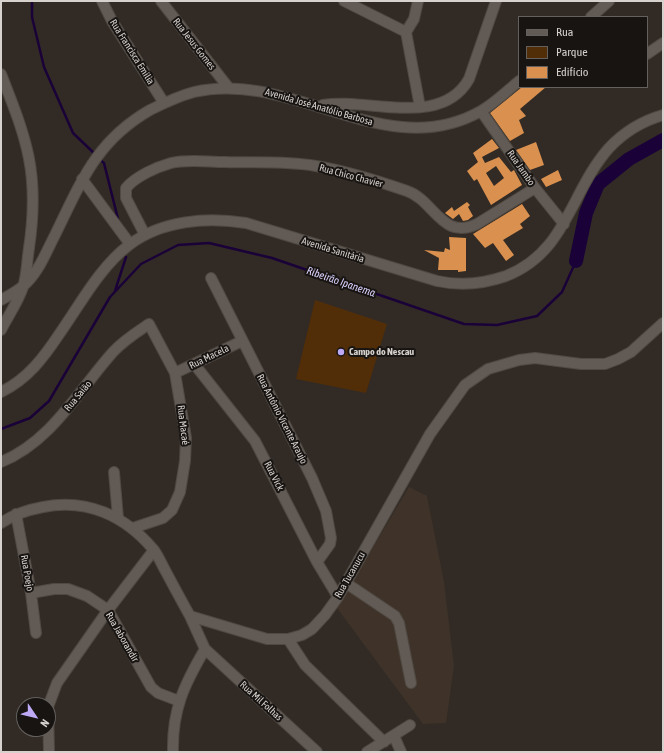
<!DOCTYPE html>
<meta charset="utf-8">
<style>
body{margin:0}
#map{position:relative;width:664px;height:753px;overflow:hidden;background:#322b25;font-family:"Asap Condensed",sans-serif}
canvas{display:block}
.frame{position:absolute;inset:0;border:2px solid #d6d1cd;pointer-events:none}
.legend{position:absolute;left:518px;top:16px;width:130px;height:72px;box-sizing:border-box;background:#171412;border:1px solid #63605d;margin:0;padding:5px 7px;list-style:none;font-size:12px;color:#d6d1cd}
.legend li{display:flex;align-items:center;gap:8px;height:20px}
.legend b{width:20px;border:1px solid #63605d}
.north{position:absolute;left:16px;top:697px;width:40px;height:40px;box-sizing:border-box;background:#171412;border:1px solid #63605d;border-radius:50%;rotate:125deg;font-size:11px;font-weight:700;line-height:16px;text-align:center;color:#d6d1cd}
.north::after{content:'';display:block;margin:auto;width:14px;height:18px;background:#bda9f5;clip-path:polygon(50% 0,100% 100%,50% 72%,0 100%)}
</style>
<div id="map">
<canvas width="664" height="753"></canvas>
<div class="frame"></div>
<ul class="legend">
<li><b style="height:5px;background:#625a54"></b>Rua</li>
<li><b style="height:11px;background:#512d08"></b>Parque</li>
<li><b style="height:11px;background:#da904e"></b>Edifício</li>
</ul>
<div class="north">N</div>
</div>
<script>
const ctx = document.querySelector('canvas').getContext('2d');
ctx.lineJoin = 'round';
function fillPath(path, color) { ctx.fillStyle = color; ctx.fill(path, 'evenodd'); }
function strokePath(path, color, width, dash) { ctx.strokeStyle = color; ctx.lineWidth = width; ctx.lineCap = dash ? 'butt' : 'round'; ctx.setLineDash(dash || []); ctx.stroke(path); }
function write(font, color, halo, rows, align = 'center') {
  ctx.font = font + ' "Asap Condensed",sans-serif'; ctx.lineWidth = 4; ctx.setLineDash([]); ctx.textBaseline = 'middle'; ctx.strokeStyle = halo; ctx.fillStyle = color; for (const [text, x, y, turn = 0] of rows) {
    ctx.save(); ctx.translate(x, y); ctx.rotate((+turn || 0) * Math.PI / 180); ctx.textAlign = isNaN(turn) ? turn : align; if (halo) ctx.strokeText(text, 0, 0); ctx.fillText(text, 0, 0); ctx.restore();
  }
}
const built = new Path2D(`
 M 409,487 L 427,496 L 444,582 L 454,666 L 446,723 L 423,724 L 337,608 Z`);
const green = new Path2D(`
 M 315,300 L 387,324 L 366,393 L 296,379 Z`);
const stream = new Path2D(`
 M 32,1 L 32,17 L 44,67 L 73,133 L 96,155
 M 99,159 L 104,163 L 118,219
 M 115,291 L 126,257
 M 1,429 L 30,418 L 49,401 L 110,297 L 141,264 L 178,245 L 209,243 L 272,258 L 464,324 L 497,325 L 537,316 L 562,292 L 576,261`);
const river = new Path2D(`
 M 576,261 L 586,213 L 598,184 L 629,159 L 663,140`);
const building = new Path2D(`
 M 522,87 L 546,87 L 520,109 L 526,116 L 519,120 L 524,133 L 510,141 L 490,113 Z
 M 492,139 L 499,148 L 482,157 L 485,163 L 499,157 L 511,172 L 514,170 L 522,185 L 491,205 L 477,179 L 474,181 L 467,171 L 478,162 L 473,153 ZM 496,166 L 504,178 L 494,186 L 486,173 Z
 M 536,142 L 544,165 L 530,170 L 516,150 Z
 M 558,170 L 562,180 L 546,187 L 541,179 Z
 M 467,202 L 470,205 L 468,207 L 473,216 L 468,220 L 463,221 L 459,214 L 453,219 L 445,213 L 452,207 L 454,211 Z
 M 522,204 L 530,216 L 520,224 L 523,228 L 503,240 L 514,255 L 506,261 L 493,243 L 485,248 L 473,234 Z
 M 449,237 L 466,238 L 466,271 L 458,272 L 458,270 L 438,270 L 439,258 L 424,250 L 444,252 L 445,248 L 450,250 Z`);
const minor = new Path2D(`
 M 102,1 L 112,21 L 164,103
 M 161,1 L 228,87
 M 344,1 L 406,32
 M 591,17 L 609,1
 M 406,32 L 420,107
 M 406,32 L 414,19 L 418,1
 M 647,54 L 663,43
 M 1,74 C 27,140 40,174 29,248 C 27,260 27,275 23,287 C 18,302 8,316 1,330
 M 323,105 C 367,97 441,129 469,79 L 496,1
 M 481,111 L 535,188 L 564,224
 M 82,179 L 130,244
 M 145,235 L 126,198 L 126,188 C 136,176 157,167 171,163 C 188,159 208,162 225,162 C 255,163 287,161 316,166 C 346,171 378,181 407,191 C 434,200 442,241 477,224 L 535,188
 M 211,278 L 312,478 L 326,511 L 331,538 L 330,544 L 317,562
 M 1,300 C 8,296 16,292 23,286 C 38,274 46,252 55,235 C 81,182 96,141 150,110 C 164,103 179,96 194,92 C 293,69 386,165 481,111 C 495,103 507,91 519,81
 M 195,365 L 255,441 L 317,562 L 338,597
 M 175,373 L 242,341
 M 1,392 C 28,379 44,357 60,333 C 81,303 100,267 129,245 C 162,220 207,217 246,223 L 437,281 C 460,286 483,284 506,276 C 567,252 570,192 609,148 C 624,132 642,121 663,115
 M 1,462 C 51,442 79,390 113,352 C 124,340 137,332 149,324 L 175,373 L 186,438 L 185,461 L 180,492 L 172,510 L 163,518 L 133,528
 M 114,472 L 118,518
 M 16,514 L 31,593 L 36,633
 M 1,523 C 14,514 27,510 43,507 C 87,498 125,516 153,549 C 158,555 161,563 165,570 C 173,585 181,600 190,616 L 267,639 L 288,639 L 302,635 L 312,629 L 325,615 L 338,597 L 430,434 L 465,385 L 488,369 L 519,360 L 535,358 L 581,364 L 605,364 L 618,359 L 631,352 L 663,323
 M 346,583 L 395,616 L 399,623 L 411,683
 M 31,593 L 54,589 L 68,589 L 87,596 L 108,610 L 151,687 L 158,693 L 179,701
 M 288,639 L 305,665 L 384,742
 M 205,649 L 317,752
 M 394,736 L 401,752
 M 49,752 L 48,707 L 57,683 L 108,610 L 154,550
 M 173,752 C 172,710 184,685 205,649 L 190,616
 M 367,752 L 410,725`);
const markers = [
 [341,352,4,"#bda9f5"]
];
const streetNames = [
 ["Rua Jesus Gomes",194,44,52],
 ["Rua Francisca Emília",132,52,58],
 ["Avenida José Anatólio Barbosa",319,107,16],
 ["Rua Jambo",521,168,55],
 ["Rua Chico Chavier",351,176,15],
 ["Avenida Sanitária",333,250,17],
 ["Rua Macela",209,357,-26],
 ["Rua Saião",78,396,-50],
 ["Rua Antônio Vicente Araujo",282,419,63],
 ["Rua Macaé",183,425,83],
 ["Rua Vick",274,476,63],
 ["Rua Poejo",27,573,80],
 ["Rua Tucanucu",350,575,-60],
 ["Rua Jaborandir",122,637,60],
 ["Rua Mil Folhas",261,701,42]
];
const poiNames = [
 ["Campo do Nescau",349,352]
];
const waterNames = [
 ["Ribeirão Ipanema",341,282,19]
];
fillPath(built, '#3f3329');
fillPath(green, '#512d08');
strokePath(stream, '#1a0239', 2.5);
strokePath(river, '#1a0239', 14);
fillPath(building, '#da904e');
strokePath(minor, '#4f4943', 12);
strokePath(minor, '#625a54', 10);
for (const [x, y, r, color] of markers) { const dot = new Path2D(); dot.arc(x, y, r, 0, 2 * Math.PI); ctx.fillStyle = color; ctx.fill(dot); strokePath(dot, '#171412', 1.5); }
write('10px', '#d6d1cd', '#171412', streetNames);
write('bold 10px', '#d6d1cd', '#171412', poiNames, 'left');
write('italic 11px', '#dad0fc', '#171412', waterNames);
</script>
